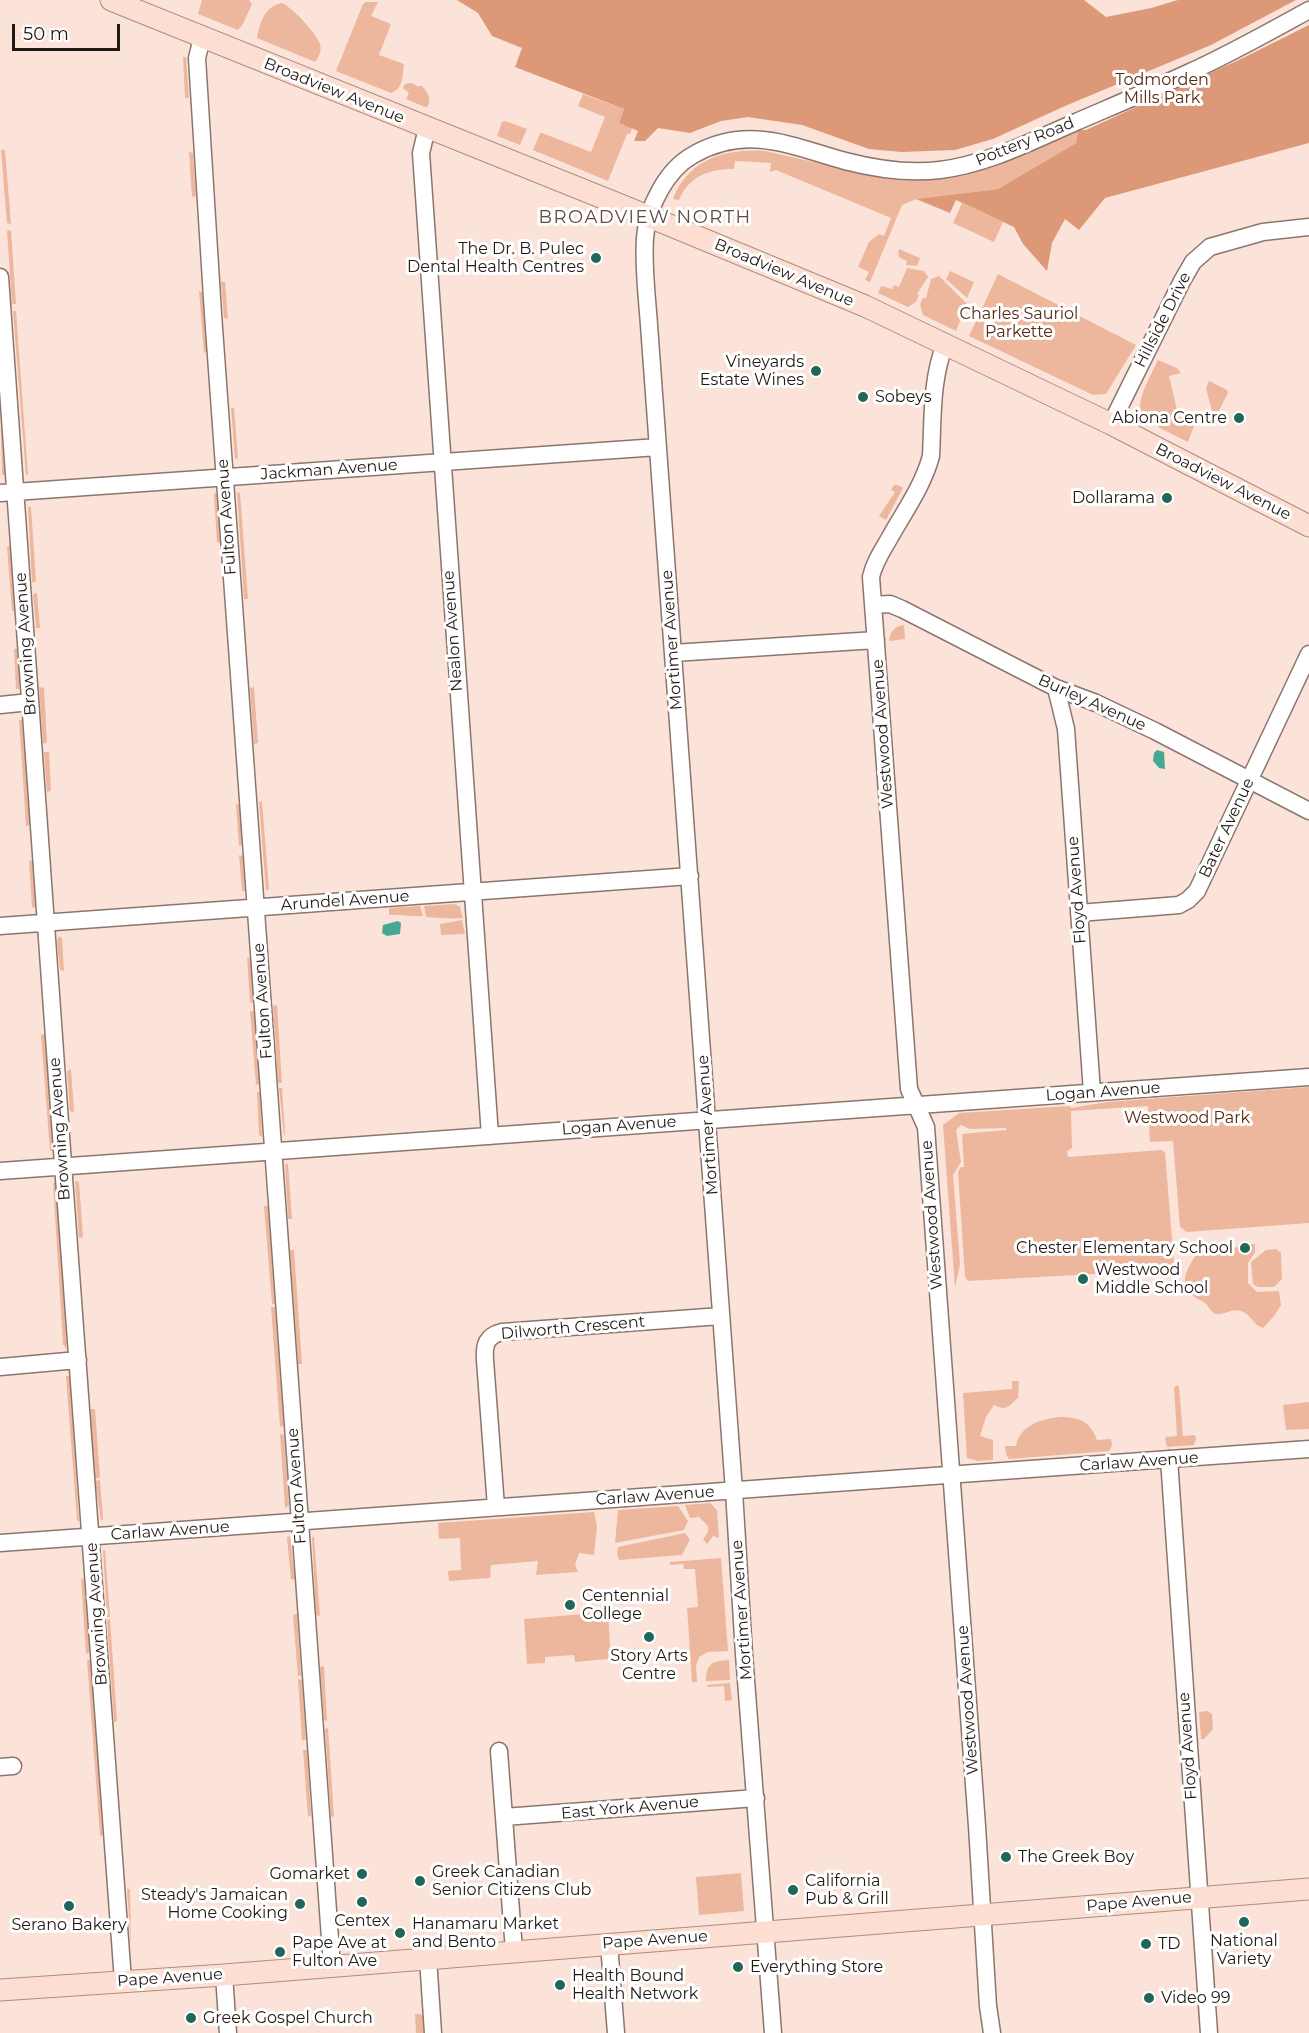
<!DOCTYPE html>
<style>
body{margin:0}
#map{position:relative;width:1309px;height:2033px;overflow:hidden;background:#fbe3d9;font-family:Montserrat,sans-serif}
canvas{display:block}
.scale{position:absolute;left:12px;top:24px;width:108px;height:27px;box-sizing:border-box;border:3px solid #211915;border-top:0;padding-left:8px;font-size:18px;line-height:21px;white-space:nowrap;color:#211915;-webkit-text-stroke:4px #fff;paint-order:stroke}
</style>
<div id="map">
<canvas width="1309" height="2033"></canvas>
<div class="scale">50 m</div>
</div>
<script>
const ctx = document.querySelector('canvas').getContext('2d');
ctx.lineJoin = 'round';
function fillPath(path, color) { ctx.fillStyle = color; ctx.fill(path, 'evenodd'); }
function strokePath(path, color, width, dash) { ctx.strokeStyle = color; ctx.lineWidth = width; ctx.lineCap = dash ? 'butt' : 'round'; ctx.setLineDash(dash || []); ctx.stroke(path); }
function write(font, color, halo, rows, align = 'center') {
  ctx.font = font + ' Montserrat,sans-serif'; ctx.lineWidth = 6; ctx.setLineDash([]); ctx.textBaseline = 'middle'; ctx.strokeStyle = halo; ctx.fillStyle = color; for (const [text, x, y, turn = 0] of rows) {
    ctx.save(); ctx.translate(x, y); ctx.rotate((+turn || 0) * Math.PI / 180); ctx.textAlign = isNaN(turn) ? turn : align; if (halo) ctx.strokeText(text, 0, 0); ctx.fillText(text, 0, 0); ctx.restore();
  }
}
const green = new Path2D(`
 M 202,0 L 249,0 L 252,4 L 243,24 L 238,30 L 198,14 Z
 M 366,2 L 378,2 L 371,16 L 391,24 L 379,55 L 404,64 C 402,76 404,88 391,93 L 336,71 L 363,4 Z
 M 282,3 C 292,7 317,34 320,44 C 322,51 319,57 315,62 L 257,38 C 260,22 265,6 282,3 Z
 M 183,57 L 186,57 L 189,98 L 185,98 Z
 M 412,83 L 417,86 L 422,86 C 427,91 432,99 428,106 L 425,107 L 406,99 L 409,93 L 403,88 L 405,84 Z
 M 583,94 L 624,109 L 619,123 L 632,128 L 630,134 L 627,134 L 608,181 L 533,150 L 540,133 L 542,133 L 591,152 L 605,117 L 578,106 Z
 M 505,121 L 527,129 L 520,145 L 497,136 L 502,122 Z
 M 1078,130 L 1076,143 L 998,189 L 916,199 L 902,205 L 870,282 L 865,280 L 869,272 L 858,267 L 869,242 L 879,234 L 884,236 L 891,218 L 776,170 L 770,172 L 771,163 L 735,161 L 734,169 C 709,169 689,176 679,200 L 673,199 C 688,159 727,148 765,151 L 876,176 L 920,180 L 976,171 Z
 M 1,150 L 5,150 L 11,224 L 7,223 Z
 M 189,152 L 193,153 L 196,196 L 192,197 Z
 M 962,203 L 1003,222 L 994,242 L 953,223 Z
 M 11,230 L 16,304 L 12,304 L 7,231 Z
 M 899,249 L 920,258 L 917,266 L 906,265 L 907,261 L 900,258 L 898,254 Z
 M 907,268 L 924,271 L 928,277 L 917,294 L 919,295 L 916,302 L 908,307 L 878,293 L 881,286 L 892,289 L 894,285 L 899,287 Z
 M 950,271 L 974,282 L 967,298 L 946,279 Z
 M 998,274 L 1136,345 L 1106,394 L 1093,395 L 969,336 Z
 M 939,276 L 967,304 L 956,331 L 923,315 L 920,304 L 923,298 L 926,298 L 931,279 Z
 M 221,282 L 225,282 L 228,319 L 224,318 Z
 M 199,291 L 203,292 L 207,351 L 204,353 Z
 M 13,311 L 16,311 L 28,475 L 26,475 Z
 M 1158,360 L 1177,368 L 1181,373 L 1169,376 L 1179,418 L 1191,416 L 1194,426 L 1188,442 C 1133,414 1129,418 1158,360 Z
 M 1209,381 L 1227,390 L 1228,393 L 1216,416 L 1213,415 L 1206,388 Z
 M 0,396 L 5,470 L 5,475 L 2,475 Z
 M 231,408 L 234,408 L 238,458 L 235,459 Z
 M 894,485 L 898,485 L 903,488 L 886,520 L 879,516 L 895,492 L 891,490 Z
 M 215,492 L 217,495 L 221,543 L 217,542 L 214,496 Z
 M 237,492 L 240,493 L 248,599 L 244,599 Z
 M 28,507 L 31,507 L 36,582 L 32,582 Z
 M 10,546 L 15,611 L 12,611 L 7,547 Z
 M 37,593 L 40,628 L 36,628 L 33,594 Z
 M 904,625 L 905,639 L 889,641 C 890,632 894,626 904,625 Z
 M 18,648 L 20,684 L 19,689 L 16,689 L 14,649 Z
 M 39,687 L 44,688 L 47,742 L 43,744 Z
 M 254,687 L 258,743 L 254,744 L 250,688 Z
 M 19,720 L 22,720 L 23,724 L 31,825 L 26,826 Z
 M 44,752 L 49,752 L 51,790 L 47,793 Z
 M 262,801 L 269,889 L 266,891 L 259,802 Z
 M 236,804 L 240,805 L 242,844 L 239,846 Z
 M 239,855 L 243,856 L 245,891 L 242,891 Z
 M 29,860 L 33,861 L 36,903 L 35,908 L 32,907 Z
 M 455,904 L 460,907 L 463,918 C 451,919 438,918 426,917 L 424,906 Z
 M 420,906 L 423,916 C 411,917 401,914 389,915 L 389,908 Z
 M 462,920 L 465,934 L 441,935 L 440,924 Z
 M 59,936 L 62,938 L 64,971 L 60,970 L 57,941 Z
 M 247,957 L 251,958 L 254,1002 L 250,1003 Z
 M 277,1005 L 282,1083 L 278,1083 L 273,1006 Z
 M 250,1011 L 255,1011 L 260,1084 L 256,1085 Z
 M 46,1033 L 53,1146 L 53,1151 L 50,1151 L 41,1035 Z
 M 71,1069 L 74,1112 L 70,1111 L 67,1071 Z
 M 1309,1087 L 1309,1223 L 1187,1232 L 1180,1227 L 1173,1141 L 1150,1142 L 1148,1106 L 1071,1111 L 1072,1148 L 1067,1151 L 1068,1157 L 1161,1150 L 1165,1152 L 1174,1264 L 1171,1269 L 1165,1270 L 968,1281 L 965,1277 L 958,1172 L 961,1167 L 964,1167 L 962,1134 L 1006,1130 L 1006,1128 L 970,1129 L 961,1125 L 956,1130 L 961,1162 L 953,1175 L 960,1264 L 955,1288 L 943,1125 L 959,1113 L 1070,1106 L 1071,1108 L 1107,1102 Z
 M 279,1088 L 282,1088 L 285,1133 L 284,1136 Z
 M 257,1092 L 260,1092 L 262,1137 L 259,1135 Z
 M 285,1164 L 288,1164 L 292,1219 L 288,1219 Z
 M 75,1181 L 79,1182 L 83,1237 L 79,1238 Z
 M 56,1182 L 67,1342 L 66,1349 L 63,1344 L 53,1183 Z
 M 264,1206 L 268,1206 L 275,1304 L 272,1304 Z
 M 1247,1244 L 1255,1244 L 1255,1252 L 1248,1263 L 1248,1283 L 1257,1292 L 1279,1291 L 1281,1305 L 1274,1316 L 1263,1328 C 1254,1326 1251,1314 1241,1311 C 1233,1308 1226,1314 1218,1314 C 1211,1314 1210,1307 1205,1303 C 1201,1300 1196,1299 1193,1296 C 1178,1283 1187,1269 1196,1255 C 1204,1252 1212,1248 1221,1247 C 1230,1246 1238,1250 1247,1244 Z
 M 1276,1249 L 1281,1253 L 1282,1279 L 1274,1287 L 1258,1287 L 1253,1284 L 1251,1262 L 1266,1250 Z
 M 290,1250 L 294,1250 L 302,1364 L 298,1364 Z
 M 271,1307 L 275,1307 L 284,1426 L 280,1427 Z
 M 66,1376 L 69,1376 L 70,1378 L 79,1522 L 77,1520 Z
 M 1012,1381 L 1019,1381 L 1018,1398 C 1008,1407 1006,1411 994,1405 L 986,1417 L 980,1436 L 993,1440 L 993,1460 L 978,1461 L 967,1458 L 963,1393 L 1012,1389 Z
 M 1176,1385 L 1179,1387 L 1183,1436 L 1195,1435 L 1196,1439 L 1194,1445 L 1167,1447 L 1165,1439 L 1166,1437 L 1177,1436 L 1174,1389 Z
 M 1309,1402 L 1309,1429 L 1286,1430 L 1283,1405 Z
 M 90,1409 L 95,1409 L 100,1478 L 95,1478 Z
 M 1060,1417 C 1080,1417 1090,1421 1097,1440 L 1111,1439 L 1112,1446 L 1109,1451 L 1009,1459 L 1006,1454 L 1005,1446 L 1016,1446 C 1020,1425 1041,1419 1060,1417 Z
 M 280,1434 L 284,1435 L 289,1505 L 285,1508 Z
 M 100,1480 L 103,1519 L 101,1521 L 95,1481 Z
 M 710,1503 L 717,1510 L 719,1538 L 713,1536 L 707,1544 L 703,1539 L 708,1532 L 708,1526 L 699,1517 L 690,1518 L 685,1505 Z
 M 678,1506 L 688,1521 L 684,1530 L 615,1543 L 618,1510 Z
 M 594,1512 L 597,1526 L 594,1555 L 579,1553 L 575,1565 L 578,1572 L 536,1575 L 538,1561 L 491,1565 L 490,1578 L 449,1581 L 448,1571 L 461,1570 L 460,1538 L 439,1539 L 438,1523 Z
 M 685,1533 L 690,1540 L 682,1555 L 619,1560 L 617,1553 L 618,1547 Z
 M 290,1536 L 295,1579 L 291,1580 L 287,1537 Z
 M 312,1537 L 314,1537 L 320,1616 L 316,1615 Z
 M 103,1550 L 105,1550 L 110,1617 L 107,1617 Z
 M 721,1558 L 728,1651 L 708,1652 L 699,1657 L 696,1666 L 697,1682 L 692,1682 L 687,1608 L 698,1607 L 695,1569 L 684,1569 L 683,1564 L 670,1565 L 670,1562 Z
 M 81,1578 L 84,1580 L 90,1652 L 86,1654 Z
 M 608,1612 L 610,1646 L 608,1659 L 575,1662 L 574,1655 L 545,1657 L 545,1663 L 527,1664 L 524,1619 Z
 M 297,1614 L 301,1675 L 298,1676 L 293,1615 Z
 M 110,1619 L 117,1721 L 114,1722 L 107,1620 Z
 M 87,1660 L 91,1660 L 103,1835 L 100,1836 Z
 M 729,1660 L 730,1680 L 706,1681 C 706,1664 712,1661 729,1660 Z
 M 324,1666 L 327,1721 L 324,1720 L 320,1667 Z
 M 298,1679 L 302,1680 L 306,1739 L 302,1741 Z
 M 730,1683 L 732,1700 L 725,1701 L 724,1686 L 708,1687 L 707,1685 Z
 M 1208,1711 L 1212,1714 L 1213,1729 L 1204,1739 L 1201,1739 L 1199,1712 Z
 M 328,1728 L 334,1817 L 331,1816 L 325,1729 Z
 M 303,1750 L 307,1750 L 311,1815 L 308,1817 Z
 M 741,1873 L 744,1911 L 699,1915 L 696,1877 Z
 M 127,1889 L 130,1889 L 131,1952 L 131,1949 Z
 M 415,2014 L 421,2014 L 423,2017 L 424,2033 L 416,2033 Z`);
const forest = new Path2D(`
 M 457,0 L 1084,0 L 1106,17 L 1151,8 L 1178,0 L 1296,0 L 1211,45 L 1065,106 L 993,139 L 955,150 L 902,152 L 869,149 L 802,125 L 748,117 L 721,121 L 690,133 L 658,128 L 645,141 L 634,141 L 638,131 L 619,123 L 624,109 L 515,67 L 522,48 L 492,36 L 478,13 Z
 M 1309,25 L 1309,143 L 1105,198 L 1079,230 L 1065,219 L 1052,243 L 1047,271 L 1023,244 L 1014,227 L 956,200 L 950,213 L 916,199 L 998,189 L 1076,143 L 1078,130 L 1086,130 L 1243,58 Z`);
const water = new Path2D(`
 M 1157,750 L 1164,752 L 1165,769 L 1159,768 L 1153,761 L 1154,753 Z
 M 398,921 L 401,923 L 400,934 L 387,936 L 382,933 L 383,925 Z`);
const minor = new Path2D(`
 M 202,38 L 197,58 L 213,314 L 332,1966
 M 427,128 L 421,153 L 490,1136
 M 0,277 L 64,1178 L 123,1981
 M 945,344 C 931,380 933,418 931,456 C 923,486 904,512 889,539 C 882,551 874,563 871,577 L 909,1089 L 926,1127 L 977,1826 L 988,2006 L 992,2033
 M 1111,424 L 1182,281 L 1193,262 L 1210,247 L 1263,232 L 1309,227
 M 0,493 L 658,447
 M 873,605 L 890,604 L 902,609 L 1056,688 L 1096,703 L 1155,731 L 1309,811
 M 673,653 L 876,640
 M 1056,688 L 1066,729 L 1092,1092
 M 0,705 L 30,702
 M 1079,913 L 1179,905 L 1188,900 L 1197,891 L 1309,654
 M 0,926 L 690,876
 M 0,1171 L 1309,1077
 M 0,1367 L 78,1360
 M 1169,1459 L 1209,2033
 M 496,1507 L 485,1360 C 484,1345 486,1336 502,1332 L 721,1316
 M 0,1543 L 1309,1449
 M 499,1751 L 514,1951
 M 0,1767 L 13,1766
 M 504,1817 L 756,1798
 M 609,1944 L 616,2033
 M 428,1958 L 433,2033
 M 224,1975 L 228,2033
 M 773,2033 L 744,1654 L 734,1491 L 649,325 C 647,296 643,267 645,238 C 647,208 666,170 693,155 C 747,124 791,146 845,161 C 876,169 908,174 940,170 C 988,164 1032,141 1076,122 C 1113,106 1151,90 1188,73 C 1230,54 1269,32 1309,10`);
const major = new Path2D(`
 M 111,0 L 628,208 L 865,306 L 1111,424 L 1309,526
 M 0,1990 L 224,1975 L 1309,1889`);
const markers = [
 [596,258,6,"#206659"],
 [816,371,6,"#206659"],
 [863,397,6,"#206659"],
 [1239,418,6,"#206659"],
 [1167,498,6,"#206659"],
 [1245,1248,6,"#206659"],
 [1083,1279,6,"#206659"],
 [570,1605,6,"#206659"],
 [649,1637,6,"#206659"],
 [1006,1857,6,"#206659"],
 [362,1874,6,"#206659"],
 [420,1881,6,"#206659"],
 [793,1890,6,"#206659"],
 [362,1902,6,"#206659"],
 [300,1904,6,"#206659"],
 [69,1906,6,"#206659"],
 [1244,1922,6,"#206659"],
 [400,1933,6,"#206659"],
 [1146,1944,6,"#206659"],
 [280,1952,6,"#206659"],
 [738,1967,6,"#206659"],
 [560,1985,6,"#206659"],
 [1149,1998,6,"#206659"],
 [191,2018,6,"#206659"]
];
const parkNames = [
 ["Todmorden",1162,80],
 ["Mills Park",1162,98],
 ["Charles Sauriol",1019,314],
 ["Parkette",1019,332],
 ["Westwood Park",1187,1118]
];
const streetNames = [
 ["Broadview Avenue",334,91,22],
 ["Pottery Road",1025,142,-22],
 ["Broadview Avenue",784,273,23],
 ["Hillside Drive",1163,320,-63],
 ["Jackman Avenue",329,470,-4],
 ["Broadview Avenue",1223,482,27],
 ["Fulton Avenue",227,517,-94],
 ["Nealon Avenue",453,631,-94],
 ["Mortimer Avenue",672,640,-94],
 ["Browning Avenue",26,644,-94],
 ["Burley Avenue",1092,703,24],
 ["Westwood Avenue",883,734,-94],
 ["Bater Avenue",1227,828,-65],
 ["Floyd Avenue",1077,890,-94],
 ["Arundel Avenue",345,901,-4],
 ["Fulton Avenue",263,1001,-94],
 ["Logan Avenue",1103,1092,-4],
 ["Mortimer Avenue",708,1125,-94],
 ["Logan Avenue",619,1126,-4],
 ["Browning Avenue",60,1129,-94],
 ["Westwood Avenue",932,1215,-94],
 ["Dilworth Crescent",573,1328,-5],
 ["Carlaw Avenue",1139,1462,-4],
 ["Fulton Avenue",297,1486,-94],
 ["Carlaw Avenue",655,1496,-4],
 ["Carlaw Avenue",170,1531,-4],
 ["Mortimer Avenue",742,1610,-94],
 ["Browning Avenue",97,1614,-94],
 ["Westwood Avenue",968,1700,-94],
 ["Floyd Avenue",1188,1746,-94],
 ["East York Avenue",630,1808,-5],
 ["Pape Avenue",1139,1902,-5],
 ["Pape Avenue",655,1940,-4],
 ["Pape Avenue",170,1978,-4]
];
const poiNames = [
 ["The Dr. B. Pulec",584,249,"right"],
 ["Dental Health Centres",584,267,"right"],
 ["Vineyards",804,362,"right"],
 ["Estate Wines",804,380,"right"],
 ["Sobeys",875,397],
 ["Abiona Centre",1227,418,"right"],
 ["Dollarama",1155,498,"right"],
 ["Chester Elementary School",1233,1248,"right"],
 ["Westwood",1095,1270],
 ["Middle School",1095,1288],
 ["Centennial",582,1596],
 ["College",582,1614],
 ["Story Arts",649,1656,"center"],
 ["Centre",649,1674,"center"],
 ["The Greek Boy",1018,1857],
 ["Greek Canadian",432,1872],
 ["Senior Citizens Club",432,1890],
 ["Gomarket",350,1874,"right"],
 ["California",805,1881],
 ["Pub & Grill",805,1899],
 ["Steady's Jamaican",288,1895,"right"],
 ["Home Cooking",288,1913,"right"],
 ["Centex",362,1921,"center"],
 ["Hanamaru Market",412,1924],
 ["and Bento",412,1942],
 ["Serano Bakery",69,1925,"center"],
 ["National",1244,1941,"center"],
 ["Variety",1244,1959,"center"],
 ["Pape Ave at",292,1943],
 ["Fulton Ave",292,1961],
 ["TD",1158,1944],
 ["Everything Store",750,1967],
 ["Health Bound",572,1976],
 ["Health Network",572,1994],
 ["Video 99",1161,1998],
 ["Greek Gospel Church",203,2018]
];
const neighbourhoodNames = [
 ["BROADVIEW NORTH",645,218]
];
fillPath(green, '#edb79e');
fillPath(forest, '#dd9878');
fillPath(water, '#47a795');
strokePath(minor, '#8b766d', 19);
strokePath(major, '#ae8c7c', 23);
strokePath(minor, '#fff', 16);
strokePath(major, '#fcdfd2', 21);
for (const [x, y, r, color] of markers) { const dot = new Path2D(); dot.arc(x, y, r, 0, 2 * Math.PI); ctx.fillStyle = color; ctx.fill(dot); strokePath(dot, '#fff', 2); }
write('16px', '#562912', '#fff', parkNames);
write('16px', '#211915', '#fff', streetNames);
write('16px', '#211915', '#fff', poiNames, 'left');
ctx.letterSpacing = '1.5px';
write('18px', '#5e4a42', '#fff', neighbourhoodNames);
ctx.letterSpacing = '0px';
</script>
